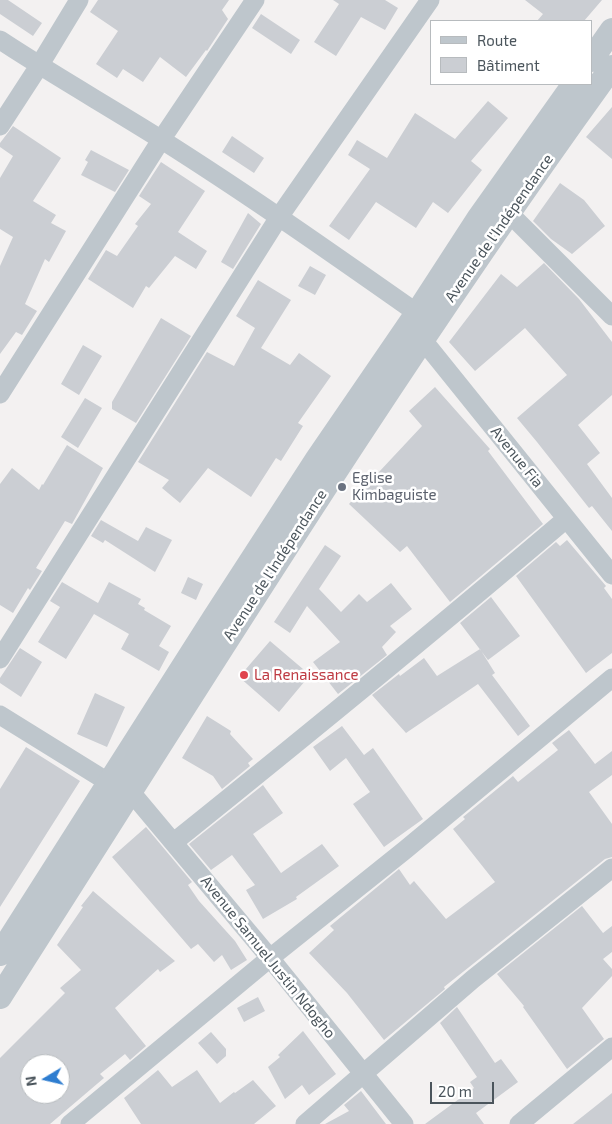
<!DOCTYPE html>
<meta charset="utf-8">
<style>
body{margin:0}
#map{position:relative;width:612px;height:1124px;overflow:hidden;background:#f3f1f1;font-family:"Exo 2",sans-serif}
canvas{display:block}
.legend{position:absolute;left:430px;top:20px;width:162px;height:65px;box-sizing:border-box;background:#fff;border:1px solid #b7bbbe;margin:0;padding:6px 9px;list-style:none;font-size:15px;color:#4b555c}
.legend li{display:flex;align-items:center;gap:10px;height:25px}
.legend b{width:25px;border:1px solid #b7bbbe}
.north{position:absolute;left:20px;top:1054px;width:50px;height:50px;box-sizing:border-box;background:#fff;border:1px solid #b7bbbe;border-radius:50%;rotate:261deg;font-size:14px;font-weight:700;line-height:20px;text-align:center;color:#4b555c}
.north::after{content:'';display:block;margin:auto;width:18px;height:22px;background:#2e7dd0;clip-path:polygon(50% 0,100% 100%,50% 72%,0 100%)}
.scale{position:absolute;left:430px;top:1082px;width:64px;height:22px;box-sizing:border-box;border:2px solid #4b555c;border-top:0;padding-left:6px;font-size:15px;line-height:18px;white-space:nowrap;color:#4b555c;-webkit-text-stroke:4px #fff;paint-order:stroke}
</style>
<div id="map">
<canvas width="612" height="1124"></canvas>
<ul class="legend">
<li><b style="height:6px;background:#bec6cc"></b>Route</li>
<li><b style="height:14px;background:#cbced3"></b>Bâtiment</li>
</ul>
<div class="north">N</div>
<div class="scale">20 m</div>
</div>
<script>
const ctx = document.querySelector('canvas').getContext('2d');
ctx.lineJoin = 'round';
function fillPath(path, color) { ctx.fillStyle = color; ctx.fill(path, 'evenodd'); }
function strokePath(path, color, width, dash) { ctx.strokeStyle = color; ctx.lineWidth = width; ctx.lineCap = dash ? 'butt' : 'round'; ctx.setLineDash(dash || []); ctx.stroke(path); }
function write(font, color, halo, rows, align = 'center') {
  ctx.font = font + ' "Exo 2",sans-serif'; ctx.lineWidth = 5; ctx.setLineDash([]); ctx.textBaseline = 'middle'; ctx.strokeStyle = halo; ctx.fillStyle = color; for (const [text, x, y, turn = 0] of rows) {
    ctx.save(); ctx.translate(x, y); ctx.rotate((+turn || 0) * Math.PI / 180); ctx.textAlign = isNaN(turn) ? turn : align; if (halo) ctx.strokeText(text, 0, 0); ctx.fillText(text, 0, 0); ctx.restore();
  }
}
const building = new Path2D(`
 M 0,0 L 8,0 L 42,23 L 33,36 L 0,14 Z
 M 98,0 L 229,0 L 222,10 L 228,19 L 207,51 L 206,50 L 186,77 L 160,57 L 143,82 L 123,69 L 117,78 L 96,64 L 118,31 L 90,12 Z
 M 333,0 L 385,0 L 398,8 L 385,30 L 361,17 L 336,56 L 314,42 L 339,4 Z
 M 525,0 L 602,0 L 584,21 L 537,21 L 543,14 Z
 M 261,14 L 300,40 L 291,54 L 252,28 Z
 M 488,101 L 508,118 L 471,161 L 482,170 L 448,213 L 433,202 L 416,228 L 376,202 L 349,240 L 329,226 L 370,169 L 348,155 L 357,140 L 387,158 L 415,113 L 455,139 Z
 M 612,107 L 612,159 L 586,137 Z
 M 13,126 L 61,158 L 33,201 L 56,215 L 51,223 L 66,231 L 49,262 L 45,259 L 25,304 L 37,311 L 22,335 L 16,332 L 0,354 L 0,266 L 13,237 L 0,229 L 0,178 L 13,156 L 0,147 L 0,143 Z
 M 232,136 L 264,158 L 254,173 L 222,152 Z
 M 91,150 L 129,170 L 115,192 L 81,175 L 88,162 L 85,160 Z
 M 161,162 L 205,191 L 178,232 L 207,251 L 196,269 L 175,256 L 149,288 L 146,286 L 133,308 L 88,279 L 106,250 L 117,256 L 138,226 L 135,224 L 151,204 L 139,196 Z
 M 560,183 L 584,200 L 605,226 L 572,254 L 551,239 L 533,221 Z
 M 248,213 L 261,224 L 233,269 L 221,262 Z
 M 544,263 L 579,299 L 612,342 L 612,395 L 578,425 L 600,453 L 587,464 L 612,498 L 612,531 L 592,506 L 589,508 L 537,442 L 517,418 L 567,375 L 525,328 L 475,371 L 449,342 L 501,274 L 517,287 Z
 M 310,266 L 326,275 L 315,295 L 298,286 Z
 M 258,280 L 291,300 L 261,348 L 290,365 L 299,353 L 331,376 L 298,423 L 303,426 L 281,461 L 276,458 L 251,497 L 208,468 L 180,503 L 162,488 L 169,480 L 138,462 L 207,352 L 234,366 L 255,328 L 236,316 Z
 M 161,318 L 191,336 L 136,423 L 112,409 L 112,402 Z
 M 83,345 L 102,356 L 79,395 L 61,384 Z
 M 435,387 L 490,449 L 488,451 L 543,524 L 450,602 L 407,546 L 400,552 L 349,504 L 422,426 L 409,411 Z
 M 85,398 L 102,408 L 78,448 L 61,437 Z
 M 67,445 L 103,468 L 72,524 L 65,521 L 36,568 L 42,571 L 30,590 L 28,588 L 13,613 L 0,605 L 0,484 L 12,468 L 39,490 L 42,484 L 43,485 Z
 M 101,520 L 138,541 L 146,527 L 172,540 L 155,572 L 105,540 L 103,543 L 91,536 Z
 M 567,540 L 606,586 L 604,588 L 612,599 L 612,653 L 586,673 L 516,576 L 556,542 L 560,546 Z
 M 325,545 L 341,556 L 319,589 L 341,612 L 359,594 L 367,602 L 391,583 L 412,609 L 390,626 L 396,632 L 382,647 L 387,655 L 338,694 L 313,662 L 340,642 L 307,606 L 290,633 L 274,622 Z
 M 188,577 L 203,584 L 196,600 L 181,593 Z
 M 62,582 L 98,603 L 109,582 L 141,599 L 138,604 L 145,608 L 144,610 L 171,626 L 159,646 L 169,652 L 159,671 L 121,649 L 129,634 L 94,614 L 66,659 L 38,642 L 60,607 L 50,601 Z
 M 491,597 L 520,636 L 488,660 L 460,623 Z
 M 270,641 L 310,675 L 279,712 L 239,677 Z
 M 20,648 L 42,662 L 21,697 L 0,683 L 0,678 Z
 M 480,649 L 495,673 L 492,675 L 530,726 L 518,736 L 478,684 L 406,733 L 372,695 L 399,674 L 400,676 L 424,658 L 437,676 Z
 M 95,693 L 125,707 L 107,747 L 77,734 Z
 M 207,716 L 231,731 L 230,734 L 253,759 L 248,763 L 250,766 L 222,789 L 213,776 L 182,758 Z
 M 342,726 L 364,755 L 373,748 L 423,819 L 384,847 L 353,804 L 370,792 L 346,758 L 330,771 L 313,747 Z
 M 569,730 L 595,764 L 612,751 L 612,775 L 589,792 L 612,824 L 612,857 L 605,859 L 444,987 L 445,989 L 384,1040 L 347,993 L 309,953 L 334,930 L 330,926 L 399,869 L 410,885 L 414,881 L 446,919 L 495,882 L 453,829 L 465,819 L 463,817 L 513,776 L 518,782 L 558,750 L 552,743 Z
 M 26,747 L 80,781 L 0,907 L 0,789 Z
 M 263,785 L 283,813 L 253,834 L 281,873 L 322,844 L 339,866 L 296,897 L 297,899 L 263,919 L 246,890 L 255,885 L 232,855 L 211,870 L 189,844 Z
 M 146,827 L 192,882 L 188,885 L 199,901 L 235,941 L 247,960 L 231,970 L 222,955 L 214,962 L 198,944 L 191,949 L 112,857 Z
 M 93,891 L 175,961 L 160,972 L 158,969 L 115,1008 L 146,1046 L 130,1060 L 125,1054 L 100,1074 L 104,1078 L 50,1124 L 0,1124 L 0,1058 L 65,993 L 60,988 L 81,970 L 57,945 L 83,907 L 81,906 ZM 30,1064 L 60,1064 L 60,1094 L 30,1094 Z
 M 582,906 L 603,933 L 612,926 L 612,952 L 603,959 L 612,969 L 612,976 L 582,1008 L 604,1039 L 567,1069 L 523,1007 L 524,1006 L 497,974 Z
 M 258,997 L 265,1011 L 244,1022 L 237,1008 Z
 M 457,1007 L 495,1063 L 501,1059 L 518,1082 L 476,1113 L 484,1124 L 425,1124 L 474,1088 L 470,1082 L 477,1077 L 440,1023 Z
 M 303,1031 L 336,1074 L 309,1095 L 302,1085 L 285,1099 L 268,1067 L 280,1057 L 278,1055 Z
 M 211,1032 L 226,1049 L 226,1056 L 217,1064 L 198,1043 Z
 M 158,1070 L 172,1087 L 197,1070 L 220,1103 L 234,1092 L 235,1093 L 253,1080 L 276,1106 L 254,1124 L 141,1124 L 124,1098 Z
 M 361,1091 L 386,1124 L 325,1124 L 349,1111 L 344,1105 Z
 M 612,1093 L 612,1124 L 573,1124 L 592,1109 Z`);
const minor = new Path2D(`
 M 0,40 C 53,75 108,106 162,140 C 249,195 333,254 417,313
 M 0,126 L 39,66 L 79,0
 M 510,214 L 612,316
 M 422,339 L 612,575
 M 0,394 L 161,140 L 255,0
 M 0,659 L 279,217 L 430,0
 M 0,715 L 108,782
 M 131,792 L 270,958 L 404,1124
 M 174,842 C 306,736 437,629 566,519
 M 70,1124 L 270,958 L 405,850 L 612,678
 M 305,1124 L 473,979 L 612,868
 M 519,1124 L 612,1047`);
const tertiary = new Path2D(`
 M 591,60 L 612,30
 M 0,954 L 214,618 L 317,459 L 417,313 L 478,219 L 574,84
 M 0,997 C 200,684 394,368 612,67`);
const markers = [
 [342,487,5,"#6b7280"],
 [244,675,5,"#e0444e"]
];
const streetNames = [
 ["Avenue de l'Indépendance",499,228,-55],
 ["Avenue Fia",517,457,51],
 ["Avenue de l'Indépendance",275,565,-57],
 ["Avenue Samuel Justin Ndogho",268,957,51]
];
const worshipNames = [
 ["Eglise",352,478],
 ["Kimbaguiste",352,495]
];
const healthNames = [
 ["La Renaissance",254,675]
];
fillPath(building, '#cbced3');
strokePath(minor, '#bec6cc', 19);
strokePath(tertiary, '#bec6cc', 24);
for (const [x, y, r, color] of markers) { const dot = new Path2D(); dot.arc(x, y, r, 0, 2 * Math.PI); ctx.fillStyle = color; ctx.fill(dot); strokePath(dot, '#fff', 2); }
write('15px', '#4b555c', '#fff', streetNames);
write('15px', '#5b616d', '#fff', worshipNames, 'left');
write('15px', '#be3a42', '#fff', healthNames, 'left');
</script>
